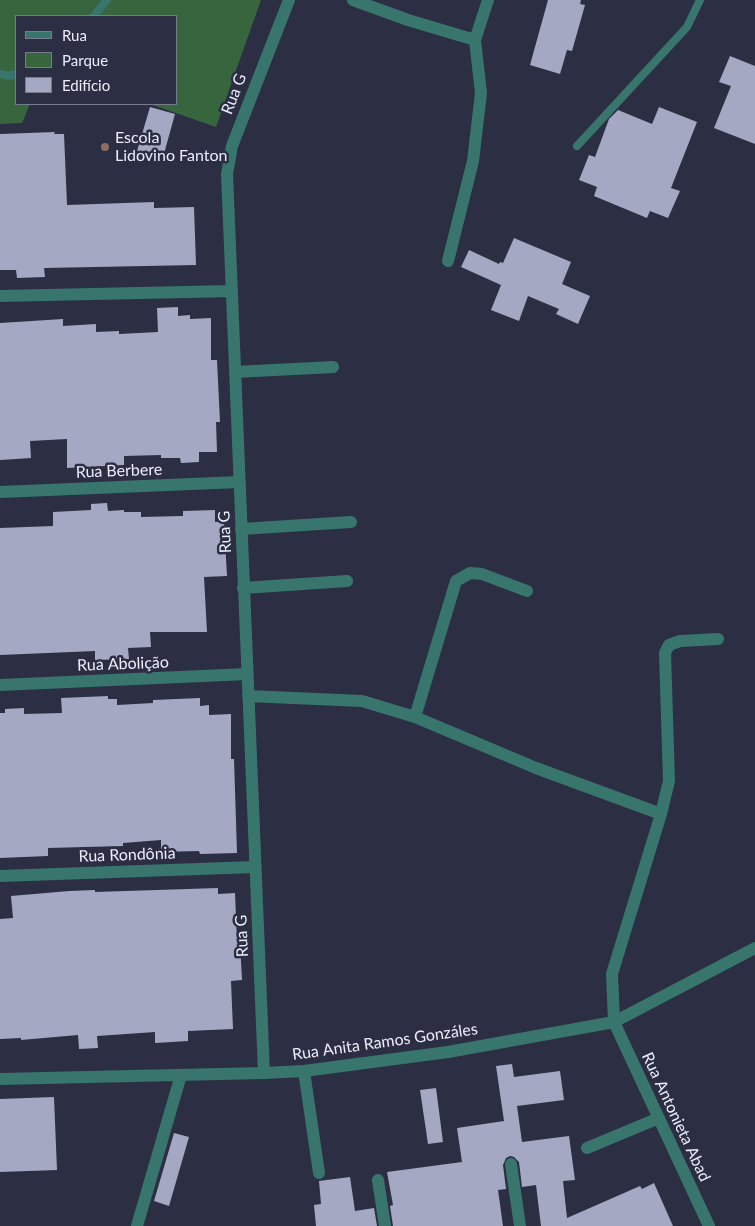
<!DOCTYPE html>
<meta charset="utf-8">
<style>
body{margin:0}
#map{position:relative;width:755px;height:1226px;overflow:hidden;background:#2c2e43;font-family:Lato,sans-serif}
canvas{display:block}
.legend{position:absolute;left:15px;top:15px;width:162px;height:90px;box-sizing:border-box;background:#2c2e43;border:1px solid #787a8d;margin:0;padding:6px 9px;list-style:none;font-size:15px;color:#ebedfb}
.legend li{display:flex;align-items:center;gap:10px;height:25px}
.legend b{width:25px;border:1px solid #787a8d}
</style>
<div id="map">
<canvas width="755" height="1226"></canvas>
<ul class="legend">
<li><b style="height:6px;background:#38766d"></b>Rua</li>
<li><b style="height:14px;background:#37653e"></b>Parque</li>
<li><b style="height:14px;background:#a4a8c2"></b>Edifício</li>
</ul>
</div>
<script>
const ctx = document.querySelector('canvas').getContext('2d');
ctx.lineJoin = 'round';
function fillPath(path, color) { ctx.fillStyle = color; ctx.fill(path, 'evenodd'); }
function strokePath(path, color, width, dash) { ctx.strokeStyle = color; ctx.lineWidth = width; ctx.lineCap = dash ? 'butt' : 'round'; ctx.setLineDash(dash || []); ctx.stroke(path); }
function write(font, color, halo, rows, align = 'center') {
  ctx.font = font + ' Lato,sans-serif'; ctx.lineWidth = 5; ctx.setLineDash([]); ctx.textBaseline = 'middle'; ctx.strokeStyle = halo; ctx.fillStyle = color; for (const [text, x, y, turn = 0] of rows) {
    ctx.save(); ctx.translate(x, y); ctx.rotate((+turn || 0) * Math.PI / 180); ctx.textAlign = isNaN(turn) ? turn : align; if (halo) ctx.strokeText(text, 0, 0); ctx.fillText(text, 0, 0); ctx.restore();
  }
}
const green = new Path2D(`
 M 0,0 L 261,0 L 216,127 L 150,104 L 176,104 L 176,16 L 16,16 L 16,104 L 30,104 L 22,123 L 0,124 Z`);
const building = new Path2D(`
 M 548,0 L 581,0 L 580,4 L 585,5 L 572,51 L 567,50 L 560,74 L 530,65 Z
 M 730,56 L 755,66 L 755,144 L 714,128 L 731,86 L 719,82 Z
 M 150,107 L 175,114 L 162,161 L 139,153 L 140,152 L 137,151 Z
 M 659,107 L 697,122 L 671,188 L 680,191 L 668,218 L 650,211 L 647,218 L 594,196 L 597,187 L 579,180 L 589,155 L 595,157 L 609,119 L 618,110 L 652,124 Z
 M 55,132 L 54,134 L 64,134 L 67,205 L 154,202 L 154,208 L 194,207 L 196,265 L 44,268 L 45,277 L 17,278 L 16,270 L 0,270 L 0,134 Z
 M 514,238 L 571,262 L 562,284 L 590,296 L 578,324 L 556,314 L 559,309 L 528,296 L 519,321 L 491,310 L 501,285 L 461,267 L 469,250 L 499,264 L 500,262 L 503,263 Z
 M 178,307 L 178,316 L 190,315 L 190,319 L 211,318 L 211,360 L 217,360 L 220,422 L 216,422 L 217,452 L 199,452 L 199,462 L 181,463 L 180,458 L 161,458 L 161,455 L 124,456 L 124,465 L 67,468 L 67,439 L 30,441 L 31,458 L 0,460 L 0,323 L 63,319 L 63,326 L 96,324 L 96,332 L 119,331 L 119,334 L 158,332 L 157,308 Z
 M 107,503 L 108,511 L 124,510 L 124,512 L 141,512 L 141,517 L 183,516 L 183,511 L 215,510 L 215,522 L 224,522 L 227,576 L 204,577 L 207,632 L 150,632 L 151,647 L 128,648 L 129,659 L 95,660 L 95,651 L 0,655 L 0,528 L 53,526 L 53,512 L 91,510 L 91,504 Z
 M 108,696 L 108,699 L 117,699 L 117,705 L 153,703 L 153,700 L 200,698 L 200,706 L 209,705 L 209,715 L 231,714 L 231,759 L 234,759 L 237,853 L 200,854 L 199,851 L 161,852 L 161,840 L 123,843 L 123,846 L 48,848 L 48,856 L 0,858 L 0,713 L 5,713 L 5,709 L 24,708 L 24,714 L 62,713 L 61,698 Z
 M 218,888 L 218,894 L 235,893 L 237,942 L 240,942 L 242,980 L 231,981 L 233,1029 L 188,1031 L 188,1041 L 155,1043 L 155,1032 L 97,1036 L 98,1048 L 79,1049 L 78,1035 L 21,1040 L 21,1038 L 0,1039 L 0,919 L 13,918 L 11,896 L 69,891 L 95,890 L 95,892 Z
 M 512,1064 L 514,1077 L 560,1071 L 564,1100 L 517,1106 L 522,1142 L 569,1136 L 575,1180 L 563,1181 L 567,1218 L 640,1186 L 642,1189 L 654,1183 L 673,1226 L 541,1226 L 536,1185 L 522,1187 L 519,1162 L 514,1157 L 510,1156 L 506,1158 L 503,1165 L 506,1189 L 498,1190 L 503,1226 L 393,1226 L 390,1206 L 393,1205 L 387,1172 L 462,1162 L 457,1128 L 504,1121 L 496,1066 Z
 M 436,1088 L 443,1142 L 428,1144 L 420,1090 Z
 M 54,1097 L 57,1170 L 0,1172 L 0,1099 Z
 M 174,1133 L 189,1137 L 169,1206 L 154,1201 Z
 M 350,1177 L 355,1211 L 374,1208 L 377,1226 L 316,1226 L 314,1205 L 321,1204 L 319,1181 Z`);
const service = new Path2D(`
 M 94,16 L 107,0
 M 0,74 L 8,76 L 16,74
 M 577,146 L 687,27 L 700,0`);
const minor = new Path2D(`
 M 353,0 L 408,20 L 475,40
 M 448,261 L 473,161 L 481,93 L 475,40 L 488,0
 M 0,296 L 232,291
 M 235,372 L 333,367
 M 0,492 L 239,482
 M 241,529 L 351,522
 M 243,588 L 347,581
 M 0,685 L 247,674
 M 248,696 L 362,701 L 415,717 L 536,768 L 661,814 L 612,974 L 614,1022 L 709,1226
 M 415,717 L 456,581 L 470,573 L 482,574 L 527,591
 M 661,814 L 669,781 L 665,653 L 669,645 L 680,641 L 718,639
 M 0,876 L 255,867
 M 304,1071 L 319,1173
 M 264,1073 L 227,174 L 232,146 L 289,0
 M 0,1079 L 264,1073 L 304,1071 L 448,1052 L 614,1022 L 755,948
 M 587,1148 L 659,1118
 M 511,1164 L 520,1226
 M 378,1180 L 385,1226
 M 137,1226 L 181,1075`);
const markers = [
 [105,147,5,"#8d6e63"]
];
const streetNames = [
 ["Rua G",234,94,-69],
 ["Rua Berbere",119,471,-2],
 ["Rua G",225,532,-92],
 ["Rua Abolição",123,664,-2],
 ["Rua Rondônia",127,855,-2],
 ["Rua G",242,936,-92],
 ["Rua Anita Ramos Gonzáles",385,1042,-8],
 ["Rua Antonieta Abad",676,1117,65]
];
const poiNames = [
 ["Escola",115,138],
 ["Lidovino Fanton",115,156]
];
fillPath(green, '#37653e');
fillPath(building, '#a4a8c2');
strokePath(service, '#38766d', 8);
strokePath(minor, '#38766d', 12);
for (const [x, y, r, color] of markers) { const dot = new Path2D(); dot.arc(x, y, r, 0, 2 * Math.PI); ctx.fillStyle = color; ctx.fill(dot); strokePath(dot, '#2c2e43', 2); }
write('16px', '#ebedfb', '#2c2e43', streetNames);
write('16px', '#ebedfb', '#2c2e43', poiNames, 'left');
</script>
